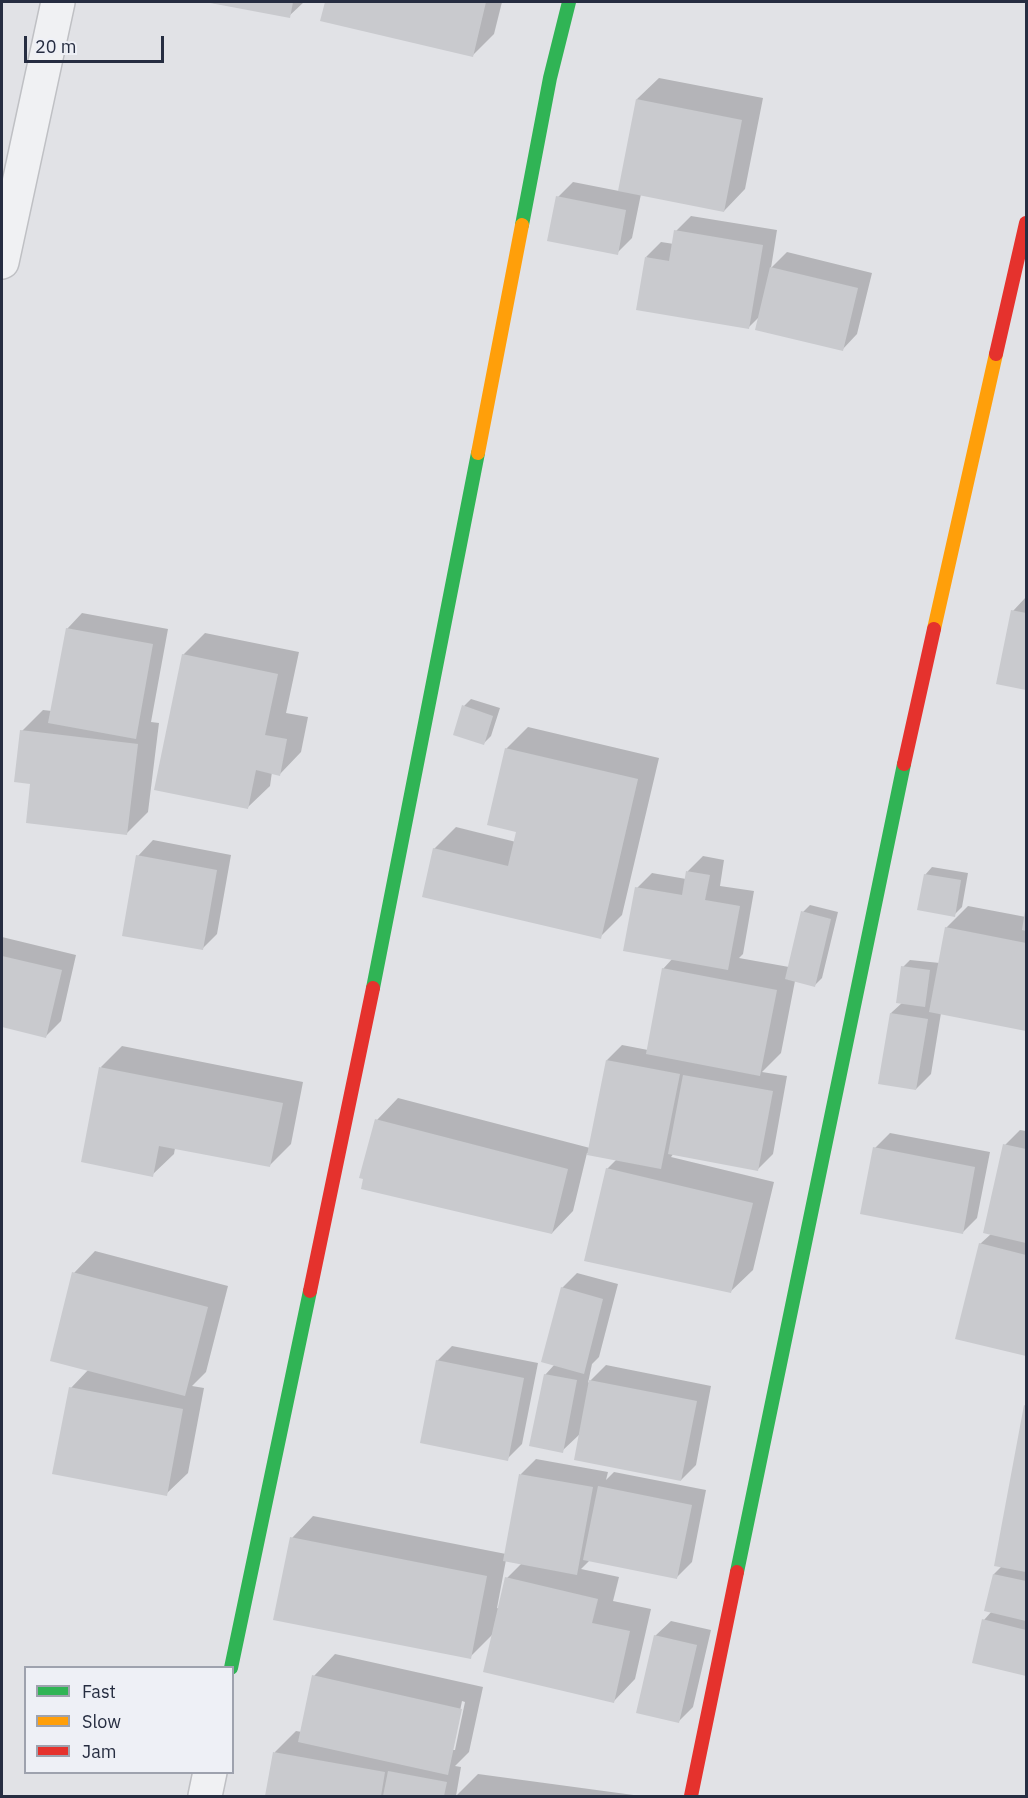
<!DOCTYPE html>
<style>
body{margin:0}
#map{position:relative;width:1028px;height:1798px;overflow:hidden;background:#e1e2e6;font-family:"IBM Plex Sans",sans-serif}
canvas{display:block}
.frame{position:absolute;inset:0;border:3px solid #262d41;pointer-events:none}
.legend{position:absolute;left:24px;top:1666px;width:210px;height:108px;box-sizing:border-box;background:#eef0f6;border:2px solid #9ea2ae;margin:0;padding:8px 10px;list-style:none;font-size:18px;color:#262d41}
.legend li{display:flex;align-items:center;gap:12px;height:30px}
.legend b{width:30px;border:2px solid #9ea2ae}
.scale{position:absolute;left:24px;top:36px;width:140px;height:27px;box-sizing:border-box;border:3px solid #262d41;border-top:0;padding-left:8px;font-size:18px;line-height:21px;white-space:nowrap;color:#262d41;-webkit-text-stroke:4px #eef0f6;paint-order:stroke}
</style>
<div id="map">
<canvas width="1028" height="1798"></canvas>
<div class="frame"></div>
<ul class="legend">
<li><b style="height:8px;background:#30b455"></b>Fast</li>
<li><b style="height:8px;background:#ff9f0a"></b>Slow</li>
<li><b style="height:8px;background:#e5322d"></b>Jam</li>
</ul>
<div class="scale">20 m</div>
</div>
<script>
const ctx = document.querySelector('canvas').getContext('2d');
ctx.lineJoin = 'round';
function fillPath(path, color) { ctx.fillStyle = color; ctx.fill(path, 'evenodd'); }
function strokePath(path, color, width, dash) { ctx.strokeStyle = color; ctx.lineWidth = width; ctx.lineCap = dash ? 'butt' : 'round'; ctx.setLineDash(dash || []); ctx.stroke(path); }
const shadow = new Path2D(`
 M 207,2 L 304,2 L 289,16 Z
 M 326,2 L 502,2 L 494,34 L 473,55 L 322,20 Z
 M 659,78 L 763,98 L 745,189 L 724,211 L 641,194 L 632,238 L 617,253 L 558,197 L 573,182 L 619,191 L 637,99 Z
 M 691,216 L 777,230 L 771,268 L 787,252 L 872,273 L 857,334 L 842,350 L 760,316 L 749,327 L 646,257 L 661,242 L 674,244 L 676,231 Z
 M 1026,597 L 1026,689 L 997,682 L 1013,611 Z
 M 82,613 L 168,629 L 151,722 L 159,723 L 148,812 L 127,833 L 32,782 L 22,731 L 43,710 L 52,711 L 67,629 Z
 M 205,633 L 299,652 L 286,713 L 308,717 L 301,752 L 280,774 L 272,772 L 270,786 L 248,807 L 183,655 Z
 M 471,699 L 500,708 L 491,736 L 484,743 L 464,706 Z
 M 528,727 L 659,758 L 622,915 L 600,937 L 434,849 L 456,827 L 516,842 L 518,831 L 506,749 Z
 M 153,840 L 231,855 L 217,934 L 202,949 L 138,856 Z
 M 703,856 L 724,860 L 720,886 L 754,891 L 743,954 L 739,958 L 789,967 L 803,912 L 810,905 L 838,912 L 822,978 L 814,986 L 795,981 L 781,1053 L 762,1072 L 787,1076 L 773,1154 L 758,1169 L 674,1153 L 671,1157 L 774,1182 L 753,1270 L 731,1291 L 607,1169 L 617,1159 L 587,1153 L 573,1211 L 552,1233 L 377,1120 L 398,1098 L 590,1148 L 607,1060 L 622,1045 L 648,1050 L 663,969 L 673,958 L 637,888 L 652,873 L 686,879 L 688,871 Z
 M 932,867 L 968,873 L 962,907 L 954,915 L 925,875 Z
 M 968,906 L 1026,917 L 1026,913 L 1026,1029 L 941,1013 L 931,1074 L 916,1089 L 891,1013 L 903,1002 L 903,967 L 910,960 L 940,963 L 946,928 Z
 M 2,937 L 76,955 L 61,1021 L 46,1036 L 2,1026 Z
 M 122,1046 L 303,1082 L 291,1144 L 269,1166 L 175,1148 L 174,1154 L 152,1175 L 101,1067 Z
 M 1020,1130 L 1026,1131 L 1025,1354 L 980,1244 L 991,1234 L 1005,1145 Z
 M 890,1133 L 990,1152 L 977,1218 L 962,1233 L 875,1148 Z
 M 95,1251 L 228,1286 L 206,1372 L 192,1386 L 204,1388 L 188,1473 L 166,1494 L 71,1388 L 89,1369 L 74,1273 Z
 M 577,1273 L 618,1284 L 599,1357 L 592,1364 L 588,1383 L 606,1365 L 711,1386 L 696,1465 L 681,1480 L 581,1433 L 562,1451 L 545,1375 L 555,1364 L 562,1288 Z
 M 452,1346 L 538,1363 L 522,1444 L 507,1459 L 437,1361 Z
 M 1026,1405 L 1026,1675 L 974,1662 L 984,1620 L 992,1611 L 994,1574 L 1002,1566 Z
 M 536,1459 L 608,1472 L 606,1480 L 614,1472 L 706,1490 L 692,1562 L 677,1577 L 590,1560 L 581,1569 L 619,1577 L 613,1601 L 651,1609 L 635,1679 L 614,1701 L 494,1633 L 470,1657 L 292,1538 L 313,1516 L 506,1554 L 521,1474 ZM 506,1560 L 522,1563 L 507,1578 L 500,1609 L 497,1608 Z
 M 671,1621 L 711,1630 L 693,1707 L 678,1722 L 655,1636 Z
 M 335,1654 L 483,1687 L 469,1752 L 455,1766 L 461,1767 L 456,1796 L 478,1774 L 641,1796 L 267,1796 L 275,1752 L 296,1731 L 302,1732 L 314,1676 ZM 462,1701 L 465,1702 L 455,1750 L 452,1750 Z`);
const building = new Path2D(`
 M 205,2 L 293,2 L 290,18 Z
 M 325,2 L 486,2 L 473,57 L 320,21 Z
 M 636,99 L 742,120 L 724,212 L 618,191 Z
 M 556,196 L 626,210 L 618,255 L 547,241 Z
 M 674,230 L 763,245 L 749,329 L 636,310 L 645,257 L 669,261 Z
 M 770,267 L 858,288 L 843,351 L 755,330 Z
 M 1011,610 L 1026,613 L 1026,690 L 996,684 Z
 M 66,628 L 153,644 L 136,739 L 48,723 Z
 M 182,654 L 278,674 L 265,735 L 287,739 L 280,776 L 256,770 L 248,809 L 154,790 Z
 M 462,705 L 493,716 L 484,745 L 453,735 Z
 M 20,730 L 138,744 L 127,835 L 26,823 L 30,784 L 14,782 Z
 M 505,748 L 638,779 L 601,939 L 422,897 L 433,848 L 508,866 L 516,832 L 487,825 Z
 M 136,855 L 217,870 L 203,950 L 122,936 Z
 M 686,871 L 710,875 L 705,900 L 740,906 L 728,970 L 623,951 L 635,887 L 682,895 Z
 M 924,874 L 961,880 L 955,917 L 917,910 Z
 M 801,911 L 831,919 L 815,987 L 785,979 Z
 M 1025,911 L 1026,911 L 1026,931 L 1022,930 Z
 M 945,927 L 1026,943 L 1026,1031 L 929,1012 Z
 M 2,956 L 62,970 L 46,1038 L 2,1027 Z
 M 901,966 L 930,970 L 925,1007 L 896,1003 Z
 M 662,968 L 777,990 L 760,1076 L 646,1054 Z
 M 890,1013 L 928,1019 L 916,1090 L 878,1084 Z
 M 606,1060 L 680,1074 L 661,1169 L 587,1155 Z
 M 99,1067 L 283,1103 L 270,1167 L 159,1146 L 153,1177 L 81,1162 Z
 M 683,1075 L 773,1091 L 758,1171 L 668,1154 Z
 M 375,1119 L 568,1169 L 552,1234 L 361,1189 L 363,1179 L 359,1178 Z
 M 1003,1144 L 1026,1149 L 1026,1243 L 983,1233 Z
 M 873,1147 L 975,1167 L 963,1234 L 860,1214 Z
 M 606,1168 L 753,1203 L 731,1293 L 584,1261 Z
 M 979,1243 L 1026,1255 L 1026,1356 L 955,1339 Z
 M 72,1272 L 208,1307 L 185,1396 L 50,1361 Z
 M 561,1287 L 603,1299 L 584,1374 L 541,1362 Z
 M 436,1360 L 524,1378 L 508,1461 L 420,1443 Z
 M 544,1374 L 577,1380 L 563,1453 L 529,1446 Z
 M 589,1380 L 697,1401 L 681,1481 L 574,1460 Z
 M 69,1387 L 183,1409 L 167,1496 L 52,1474 Z
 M 1024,1405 L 1026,1406 L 1026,1572 L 994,1566 Z
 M 519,1474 L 593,1487 L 577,1575 L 503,1561 Z
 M 598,1486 L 692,1505 L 677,1579 L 583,1560 Z
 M 290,1537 L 487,1576 L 471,1659 L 273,1620 Z
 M 993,1574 L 1026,1581 L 1026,1621 L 984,1611 Z
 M 505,1577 L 598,1599 L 592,1623 L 630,1631 L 614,1703 L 483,1672 Z
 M 982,1619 L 1026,1630 L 1026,1676 L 972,1663 Z
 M 654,1635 L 697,1645 L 679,1723 L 636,1713 Z
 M 312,1675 L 462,1709 L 448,1775 L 298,1742 Z
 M 273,1752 L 385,1772 L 381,1796 L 265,1796 Z
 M 388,1771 L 447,1782 L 444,1796 L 383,1796 Z`);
const street = new Path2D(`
 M 2,262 L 58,2
 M 205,1796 L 210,1772`);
const fast = new Path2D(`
 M 522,225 L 550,78 L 569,2
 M 373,988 L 478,453
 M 737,1572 L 904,764
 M 231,1668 L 310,1291`);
const slow = new Path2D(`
 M 478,453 L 522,225
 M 934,629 L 996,354`);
const jam = new Path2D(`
 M 996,354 L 1026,223
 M 904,764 L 934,629
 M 310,1291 L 373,988
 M 691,1796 L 737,1572`);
fillPath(shadow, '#0003');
fillPath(building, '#c9cace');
strokePath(street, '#bfc0c4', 36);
strokePath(street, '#f0f1f3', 33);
strokePath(fast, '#30b455', 14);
strokePath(slow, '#ff9f0a', 14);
strokePath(jam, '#e5322d', 14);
</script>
